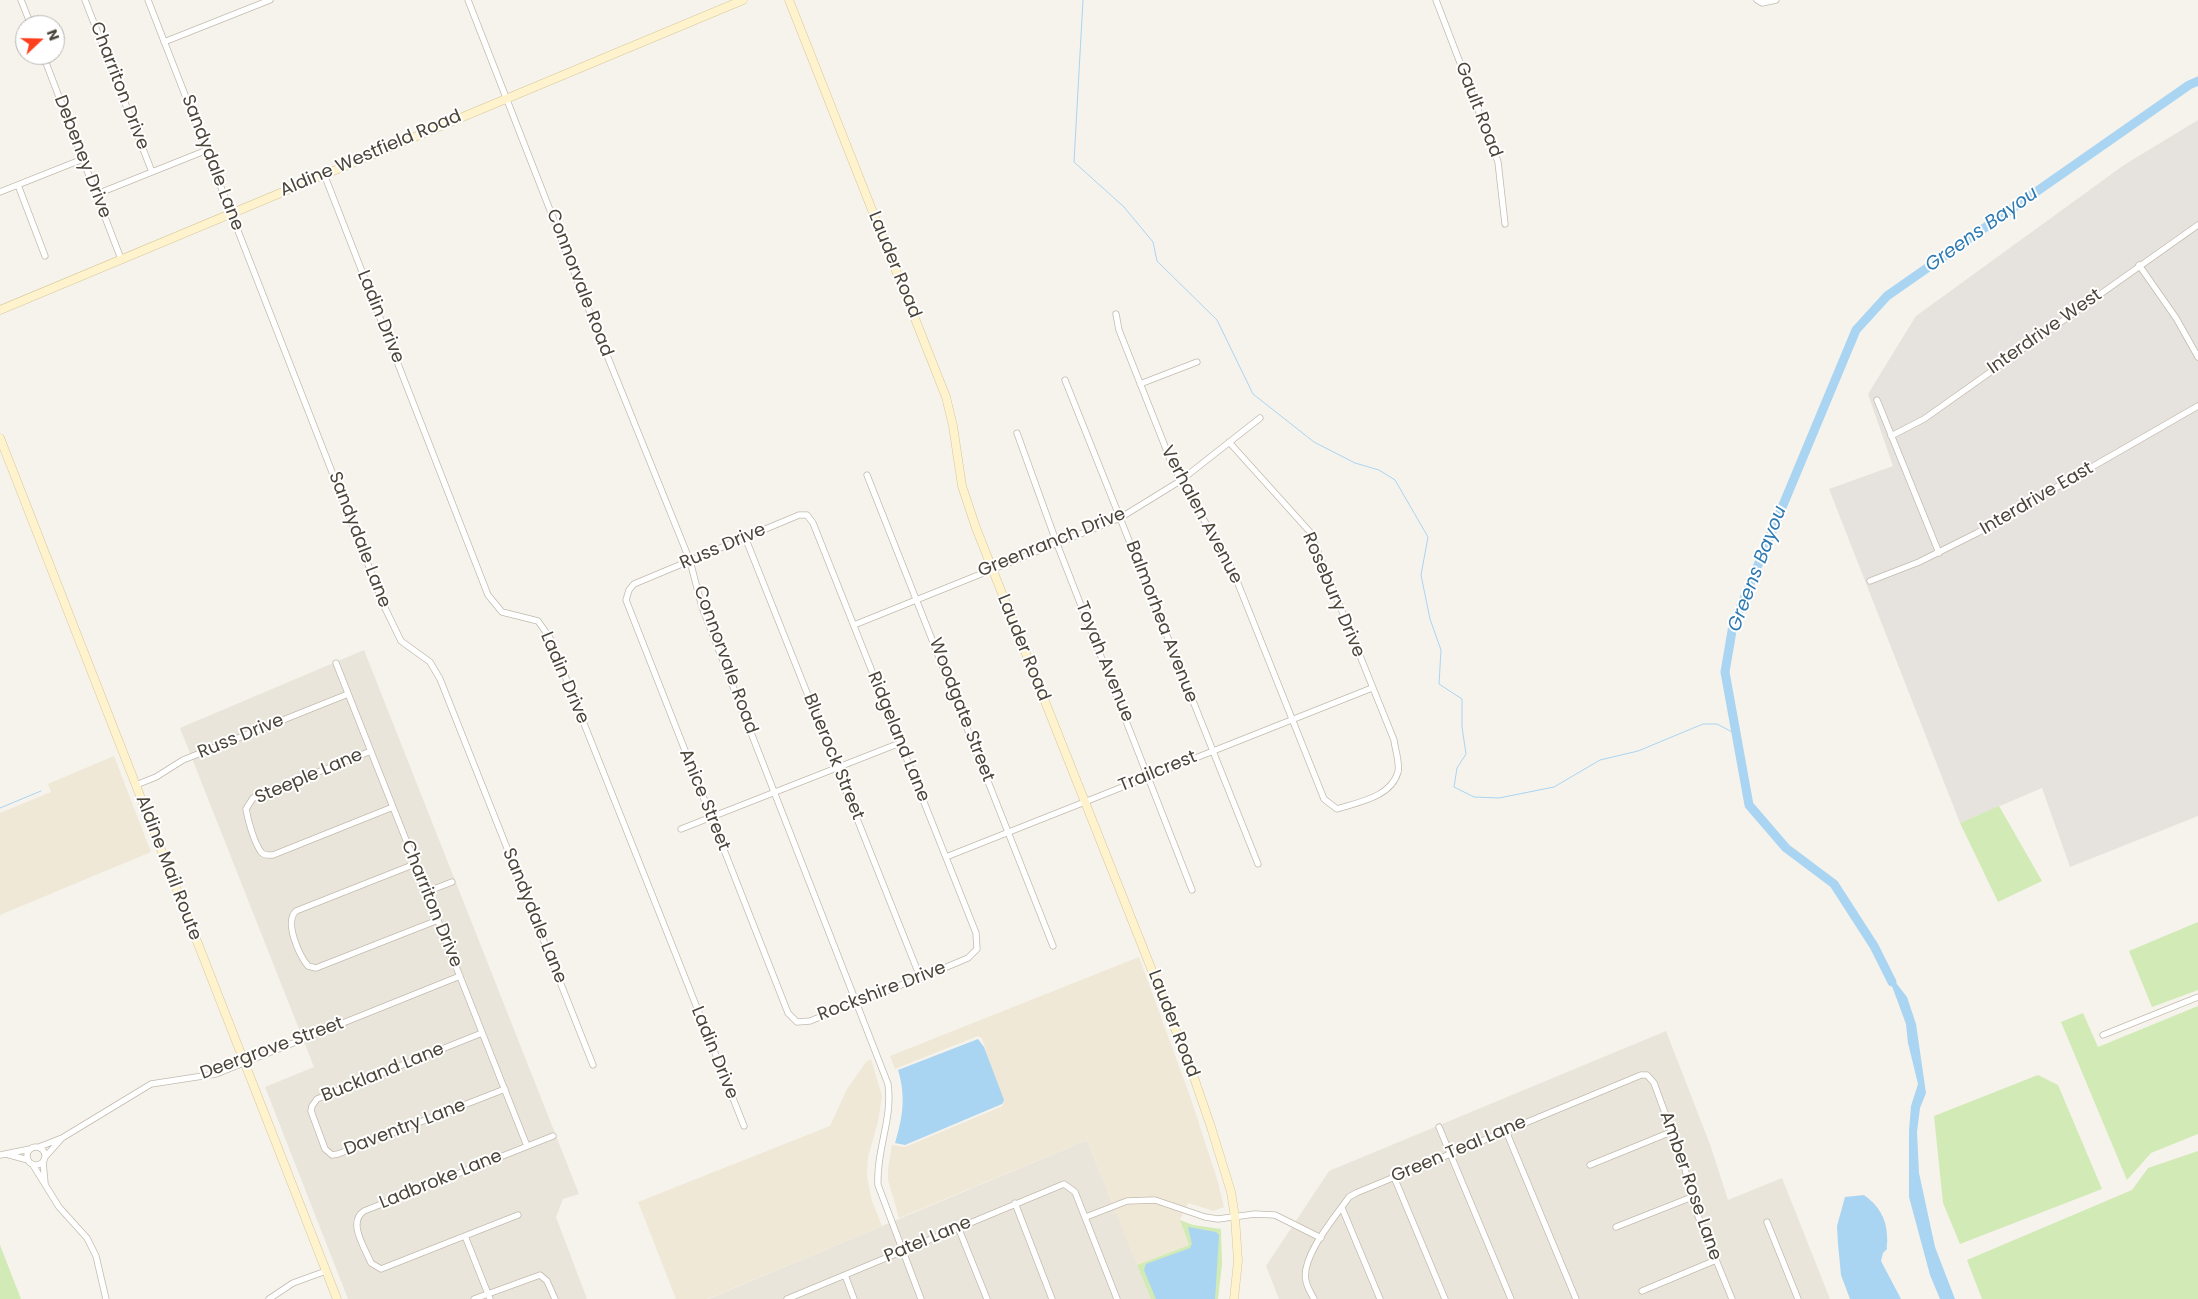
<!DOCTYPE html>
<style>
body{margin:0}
#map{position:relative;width:2198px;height:1299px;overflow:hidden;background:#f6f3ec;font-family:Poppins,sans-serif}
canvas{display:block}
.north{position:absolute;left:15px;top:15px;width:50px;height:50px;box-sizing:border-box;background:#fff;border:1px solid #b7b4b0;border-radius:50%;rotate:69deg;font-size:14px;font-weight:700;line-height:20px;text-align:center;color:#4b4439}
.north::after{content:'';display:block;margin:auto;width:18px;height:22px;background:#fc3f1d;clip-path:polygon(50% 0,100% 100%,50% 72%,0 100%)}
</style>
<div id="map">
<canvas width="2198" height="1299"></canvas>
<div class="north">N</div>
</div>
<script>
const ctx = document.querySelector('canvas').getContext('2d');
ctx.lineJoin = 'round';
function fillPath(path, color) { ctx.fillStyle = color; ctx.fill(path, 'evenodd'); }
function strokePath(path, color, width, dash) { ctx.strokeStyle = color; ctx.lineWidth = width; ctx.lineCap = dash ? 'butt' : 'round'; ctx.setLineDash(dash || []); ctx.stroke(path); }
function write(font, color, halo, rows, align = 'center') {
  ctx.font = font + ' Poppins,sans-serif'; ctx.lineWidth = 4; ctx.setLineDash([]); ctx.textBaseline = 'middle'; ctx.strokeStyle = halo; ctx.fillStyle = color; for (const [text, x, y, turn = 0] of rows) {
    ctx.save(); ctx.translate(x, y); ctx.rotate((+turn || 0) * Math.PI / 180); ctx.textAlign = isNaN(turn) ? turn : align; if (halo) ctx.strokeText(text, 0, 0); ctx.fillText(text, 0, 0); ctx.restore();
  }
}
const residential = new Path2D(`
 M 364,650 L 579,1194 L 563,1199 L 556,1217 L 587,1299 L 348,1299 L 265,1087 L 314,1067 L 180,728 Z
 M 1666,1031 L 1711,1147 L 1728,1200 L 1782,1178 L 1830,1299 L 1279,1299 L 1266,1266 L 1329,1171 Z
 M 1087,1140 L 1151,1299 L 708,1299 Z`);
const industrial = new Path2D(`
 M 2198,120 L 2198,816 L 2070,867 L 2042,788 L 1960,823 L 1829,489 L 1893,466 L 1868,394 L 1916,316 L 2124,165 Z`);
const education = new Path2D(`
 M 114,756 L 151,852 L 0,915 L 0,813 L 51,792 L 48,784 Z
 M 1139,957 L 1191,1099 L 1218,1182 L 1224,1207 L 1214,1211 L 1188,1203 L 1180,1220 L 1189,1245 L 1137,1265 L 1087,1140 L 899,1218 L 888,1180 L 888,1169 L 892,1145 L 905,1147 L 1003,1106 L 982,1038 L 978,1036 L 895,1069 L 890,1056 Z
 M 871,1059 L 882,1096 L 878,1122 L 868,1157 L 867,1176 L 872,1201 L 882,1226 L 707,1299 L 676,1299 L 638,1202 L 830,1126 L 847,1089 L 866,1062 Z`);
const green = new Path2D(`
 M 1999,806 L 2042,881 L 1998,902 L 1960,823 Z
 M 2198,922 L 2198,990 L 2152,1007 L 2129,951 Z
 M 2198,1006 L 2198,1134 L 2151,1153 L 2127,1180 L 2061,1022 L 2083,1013 L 2098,1047 Z
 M 2038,1075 L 2058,1085 L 2102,1189 L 1960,1244 L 1943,1203 L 1934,1116 Z
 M 2198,1151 L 2198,1299 L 1982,1299 L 1967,1260 L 2132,1190 L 2148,1168 Z
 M 1180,1220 L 1193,1225 L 1221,1229 L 1222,1264 L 1218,1299 L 1151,1299 L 1137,1265 L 1189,1245 Z
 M 0,1245 L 21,1299 L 0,1299 Z`);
const water = new Path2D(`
 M 1886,970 L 1907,997 L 1916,1024 L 1926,1093 L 1920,1108 L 1917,1132 L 1919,1173 L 1935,1247 L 1955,1299 L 1940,1299 L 1930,1275 L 1909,1197 L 1909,1131 L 1911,1106 L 1918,1084 L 1908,1043 L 1906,1024 Z
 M 978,1039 L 984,1047 L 1004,1100 L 1002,1104 L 905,1145 L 895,1143 C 903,1117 906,1096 898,1070 Z
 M 1864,1195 C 1878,1205 1887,1218 1887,1237 C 1888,1242 1886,1245 1887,1249 L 1883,1253 L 1881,1261 L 1901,1299 L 1850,1299 L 1841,1275 L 1838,1244 L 1837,1226 L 1845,1197 Z
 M 1188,1227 L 1216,1232 L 1219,1235 L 1215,1299 L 1156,1299 L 1144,1270 L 1146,1264 L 1190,1248 L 1192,1244 Z`);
const stream = new Path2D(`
 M 1083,0 L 1074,162 L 1124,207 L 1153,242 L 1157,261 L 1217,320 L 1253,394 L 1314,442 L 1355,463 L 1379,470 L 1395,480 L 1428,537 L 1421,575 L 1430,619 L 1441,650 L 1439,684 L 1462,699 L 1462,727 L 1466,754 L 1457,768 L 1454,787 L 1474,797 L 1499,798 L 1554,787 L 1600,760 L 1638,751 L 1703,724 L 1717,724 L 1736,734
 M 0,808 L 41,791`);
const river = new Path2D(`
 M 1892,982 L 1874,946 L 1834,884 L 1786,848 L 1749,805 L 1725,672 L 1733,625 L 1856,330 L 1887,296 L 2189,85 L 2198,81`);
const street = new Path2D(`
 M 21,0 L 31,25
 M 85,0 L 152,172
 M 148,0 L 385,608 L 401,641 L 430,662 L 440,679 L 593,1065
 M 468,0 L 596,328 L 690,561 L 702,607 L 888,1084 C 893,1119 876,1150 878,1185 L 921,1299
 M 1436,0 L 1498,162 L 1505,224
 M 1757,0 L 1762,3 L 1776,0
 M 164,42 L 270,0
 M 43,55 L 121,259
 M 324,174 L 488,595 L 502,612 L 538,621 L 550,638 L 744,1126
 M 18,185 L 45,256
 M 0,192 L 83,159
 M 97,194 L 207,150
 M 2139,265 L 2176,318 L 2198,357
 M 1116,314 L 1119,330 L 1172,464 L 1233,571 L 1324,799 L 1337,809 C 1359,802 1391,797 1398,772 C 1400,763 1395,749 1394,740 L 1310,532 L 1229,442
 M 1065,380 L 1258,864
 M 1140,384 L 1197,362
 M 1877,400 L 1939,553
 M 1017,433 L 1057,544 L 1192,890
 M 1891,436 L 1924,419 L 2198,225
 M 867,475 L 1053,946
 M 799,515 L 807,515 L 813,523 L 976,933 L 977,949 L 968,958 L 949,966 L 810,1021 L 797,1022 L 788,1013 L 626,600 L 629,590 L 634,584 Z
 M 745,537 L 920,977
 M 1870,581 L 1919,562 L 1977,533 L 2198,406
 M 854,625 L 1120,518 L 1180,481 L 1260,418
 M 336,663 L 527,1146
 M 371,751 L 253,798 L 246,809 C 248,821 254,842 261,852 C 264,856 269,855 273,855 L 393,807
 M 136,785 L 156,777 L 183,760 L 348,694
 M 681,829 L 900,743
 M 946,857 L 1372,688
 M 415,864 L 296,911 C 284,922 299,955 308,966 L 316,968 L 438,920
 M 426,892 L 452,882
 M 482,1033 L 317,1099 L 312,1106 L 311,1111 L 325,1149 L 332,1155 L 338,1154 L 505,1089
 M 2103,1035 L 2198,997
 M 1439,1127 L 1511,1299
 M 1506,1131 L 1576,1299
 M27 1156a9 9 0 1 1 18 0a9 9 0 1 1-18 0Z
 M 39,1147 L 62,1138
 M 6,1154 L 28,1160
 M 0,1155 L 30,1149
 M 46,1156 L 62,1138 L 151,1084 L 216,1074 L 460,976
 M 43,1162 L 45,1183
 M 33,1165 L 59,1207 L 87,1238 L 96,1256 L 106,1299
 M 1590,1165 L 1671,1132
 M 1394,1177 L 1445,1299
 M 1015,1203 L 1052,1299
 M 1342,1208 L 1380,1299
 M 518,1215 L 381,1269 L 371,1263 C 365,1248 347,1222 364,1211 L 553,1136
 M 1086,1217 L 1127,1201 L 1155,1200 L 1205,1217 L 1218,1219 L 1255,1214 L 1275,1215 L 1321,1238
 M 1767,1222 L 1798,1299
 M 958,1227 L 987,1299
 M 1616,1227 L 1692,1197
 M 465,1236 L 490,1299
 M 845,1275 L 854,1299
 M 1642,1291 L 1716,1260
 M 269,1299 L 293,1283 L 326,1271
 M 474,1299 L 540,1275 L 547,1281 L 555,1299
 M 787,1299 L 1064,1184 L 1075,1192 L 1117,1299
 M 1314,1299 C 1311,1293 1307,1287 1306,1281 C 1300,1257 1336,1216 1349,1197 L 1356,1193 L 1641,1075 L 1647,1075 L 1654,1083 L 1684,1165 L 1696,1211 L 1732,1299`);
const secondary = new Path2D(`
 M 789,0 L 946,397 L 953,426 L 962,486 L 976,528 L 1190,1066 L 1211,1127 L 1231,1192 L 1235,1217 L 1238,1261 L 1234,1299
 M 0,310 L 743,0
 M 0,438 L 337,1299`);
const streetNames = [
 ["Charriton Drive",119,86,69],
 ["Gault Road",1478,110,69],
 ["Aldine Westfield Road",371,154,-23],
 ["Debeney Drive",82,157,69],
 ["Sandydale Lane",212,163,69],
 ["Lauder Road",894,265,68],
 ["Connorvale Road",579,283,69],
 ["Ladin Drive",380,317,68],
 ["Interdrive West",2045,332,-35],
 ["Interdrive East",2037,499,-30],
 ["Verhalen Avenue",1201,515,62],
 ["Sandydale Lane",359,540,69],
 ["Greenranch Drive",1052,543,-22],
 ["Russ Drive",723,547,-23],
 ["Rosebury Drive",1333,595,67],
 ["Balmorhea Avenue",1161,622,69],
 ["Lauder Road",1023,648,68],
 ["Connorvale Road",725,660,70],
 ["Toyah Avenue",1104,662,68],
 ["Ladin Drive",564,678,67],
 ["Woodgate Street",961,710,69],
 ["Russ Drive",241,737,-22],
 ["Ridgeland Lane",898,737,68],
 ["Bluerock Street",833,757,68],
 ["Trailcrest",1158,772,-22],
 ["Steeple Lane",309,777,-23],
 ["Anice Street",704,800,68],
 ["Aldine Mail Route",168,868,69],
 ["Charriton Drive",431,904,68],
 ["Sandydale Lane",534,916,68],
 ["Rockshire Drive",882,992,-21],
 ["Lauder Road",1173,1024,69],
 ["Deergrove Street",272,1049,-20],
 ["Ladin Drive",714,1053,68],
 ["Buckland Lane",383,1073,-22],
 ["Daventry Lane",405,1128,-21],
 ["Green Teal Lane",1459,1150,-23],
 ["Ladbroke Lane",441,1180,-22],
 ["Amber Rose Lane",1690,1186,71],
 ["Patel Lane",928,1240,-23]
];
const waterNames = [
 ["Greens Bayou",1982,230,-35],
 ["Greens Bayou",1758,569,-69]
];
fillPath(residential, '#eae5da');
fillPath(industrial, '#e6e2dd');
fillPath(education, '#efe8d6');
fillPath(green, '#d2eab5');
fillPath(water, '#a9d4f2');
strokePath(stream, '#a9d4f2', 1);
strokePath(river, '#a9d4f2', 9);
strokePath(street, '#c2bbae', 7);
strokePath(secondary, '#d6c79b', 9);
strokePath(street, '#fff', 5.5);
strokePath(secondary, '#fff3cd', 8);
write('18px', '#4b4439', '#fff', streetNames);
write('italic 19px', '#2e7ab2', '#fff', waterNames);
</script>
